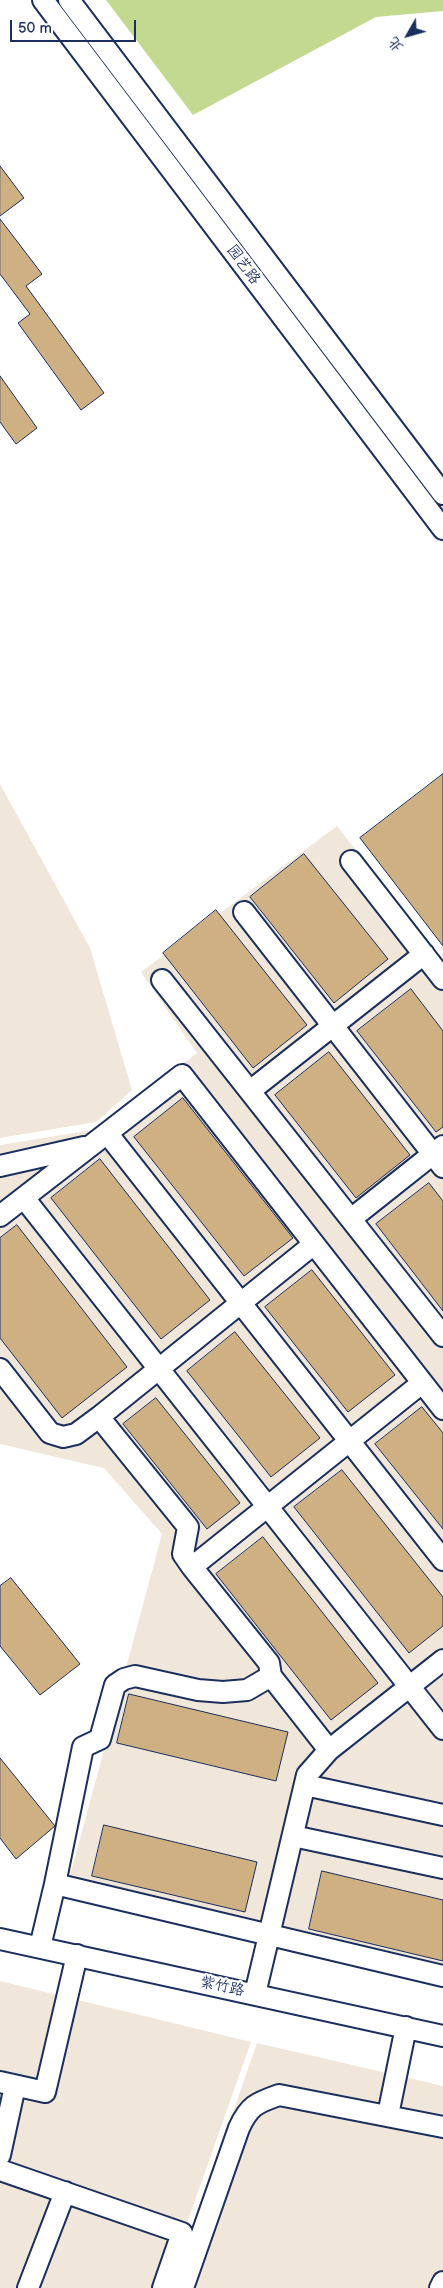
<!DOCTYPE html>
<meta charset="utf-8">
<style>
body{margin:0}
#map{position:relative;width:443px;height:2288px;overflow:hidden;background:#fff;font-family:"Balsamiq Sans","LXGW WenKai TC",sans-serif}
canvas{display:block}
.north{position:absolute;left:383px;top:10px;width:50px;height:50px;-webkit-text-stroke:4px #fff;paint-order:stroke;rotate:232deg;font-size:14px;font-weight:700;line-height:20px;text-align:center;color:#1b2f5e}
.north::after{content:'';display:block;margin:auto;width:18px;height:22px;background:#1b2f5e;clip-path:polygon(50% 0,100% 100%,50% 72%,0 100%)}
.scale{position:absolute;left:10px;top:20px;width:126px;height:22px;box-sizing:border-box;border:2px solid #1b2f5e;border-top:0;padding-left:6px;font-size:15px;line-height:18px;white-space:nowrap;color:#1b2f5e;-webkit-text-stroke:4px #fff;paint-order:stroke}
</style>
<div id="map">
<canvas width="443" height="2288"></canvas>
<div class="north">北</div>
<div class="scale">50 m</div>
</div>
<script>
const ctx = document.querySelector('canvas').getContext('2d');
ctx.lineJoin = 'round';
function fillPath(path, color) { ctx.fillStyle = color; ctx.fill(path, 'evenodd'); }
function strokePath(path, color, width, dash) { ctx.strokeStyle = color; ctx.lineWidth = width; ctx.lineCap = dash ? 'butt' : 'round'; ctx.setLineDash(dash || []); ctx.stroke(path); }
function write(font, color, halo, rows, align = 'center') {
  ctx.font = font + ' "Balsamiq Sans","LXGW WenKai TC",sans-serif'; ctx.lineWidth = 4.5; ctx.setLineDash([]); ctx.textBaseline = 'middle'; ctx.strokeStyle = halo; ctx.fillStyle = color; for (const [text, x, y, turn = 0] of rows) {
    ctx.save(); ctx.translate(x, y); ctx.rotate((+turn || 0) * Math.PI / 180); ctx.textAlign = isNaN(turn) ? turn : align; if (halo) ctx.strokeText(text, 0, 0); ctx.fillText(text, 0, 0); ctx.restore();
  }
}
const built = new Path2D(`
 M 0,784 L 90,948 L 132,1090 L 96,1122 L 0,1138 Z
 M 337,826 L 443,963 L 443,1977 L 67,1887 L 162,1534 L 104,1468 L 0,1444 L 0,1145 L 99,1129 L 197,1053 L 141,972 Z
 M 0,1981 L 251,2042 L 164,2288 L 0,2288 Z
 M 257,2043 L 443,2086 L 443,2288 L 172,2288 Z`);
const green = new Path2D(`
 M 106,0 L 443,0 L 443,11 L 376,17 L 193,115 Z`);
const building = new Path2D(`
 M 0,166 L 24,198 L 0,216 Z
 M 0,219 L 42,274 L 26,286 L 104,393 L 81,410 L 18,323 L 30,314 L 0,274 Z
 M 0,376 L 37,428 L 16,444 L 0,422 Z
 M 443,774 L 443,946 L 360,838 Z
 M 304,854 L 388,959 L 334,1003 L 250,897 Z
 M 216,910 L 307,1025 L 253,1068 L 163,953 Z
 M 411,989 L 443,1031 L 443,1127 L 436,1132 L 357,1031 Z
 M 329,1052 L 410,1155 L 356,1198 L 275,1095 Z
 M 183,1098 L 293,1238 L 244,1276 L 134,1137 Z
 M 100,1159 L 210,1300 L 161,1339 L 51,1198 Z
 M 429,1183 L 443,1201 L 443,1311 L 376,1224 Z
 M 17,1225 L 127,1367 L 62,1418 L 0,1338 L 0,1238 Z
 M 312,1270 L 395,1375 L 348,1412 L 265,1307 Z
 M 235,1332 L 320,1438 L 271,1477 L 187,1371 Z
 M 156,1398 L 240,1503 L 207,1529 L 123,1424 Z
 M 422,1407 L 443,1433 L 443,1529 L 375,1444 Z
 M 342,1470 L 443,1597 L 443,1626 L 409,1653 L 294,1507 Z
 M 263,1537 L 378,1683 L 331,1720 L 216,1574 Z
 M 11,1578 L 80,1664 L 40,1695 L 0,1646 L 0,1586 Z
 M 129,1694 L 288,1732 L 276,1781 L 117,1743 Z
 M 0,1758 L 55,1826 L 16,1859 L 0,1838 Z
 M 104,1825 L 257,1862 L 245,1912 L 92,1876 Z
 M 322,1871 L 443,1900 L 443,1961 L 309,1929 Z`);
const minor = new Path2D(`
 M 43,0 L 443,529
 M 69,0 L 443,494
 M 351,861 L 443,979
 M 244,912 L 443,1167
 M 162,980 L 443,1336
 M 250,1091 L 424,954
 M 107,1133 L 443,1560
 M 0,1166 L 84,1147
 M 24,1198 L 443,1729
 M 0,1216 L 182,1075 L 443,1409
 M 351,1219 L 443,1146
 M 0,1369 L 50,1433 L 63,1437 L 76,1434 L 99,1417
 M 192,1567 L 183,1554 L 188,1527 L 99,1417 L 314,1244
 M 271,1676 L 269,1663 L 192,1567 L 422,1383
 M 305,1785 L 443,1815
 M 293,1836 L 443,1868
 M 55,1884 L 83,1747 L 100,1739 L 115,1685 L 124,1679 L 135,1676 L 198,1690 L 223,1692 L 247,1690 L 271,1676 L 329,1750
 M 0,1939 L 443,2036
 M 40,1947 L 55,1884 L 443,1976
 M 255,1994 L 307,1775 L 329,1750 L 443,1660
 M 0,2082 L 45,2092 L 77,1955
 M 388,2115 L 406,2027
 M 0,2155 L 15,2086
 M 0,2170 L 182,2233 L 163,2288
 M 28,2288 L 65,2192
 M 183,2288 L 239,2128 C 249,2106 256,2103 279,2095 L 443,2127
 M 440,2288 L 443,2282`);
const streetNames = [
 ["园艺路",243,265,53],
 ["紫竹路",222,1987,12]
];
fillPath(built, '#f0e7da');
fillPath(green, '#c3d98f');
fillPath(building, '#ceb082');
strokePath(building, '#1b2f5e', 1);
strokePath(minor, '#1b2f5e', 24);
strokePath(minor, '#fff', 20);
write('15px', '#1b2f5e', '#fff', streetNames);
</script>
